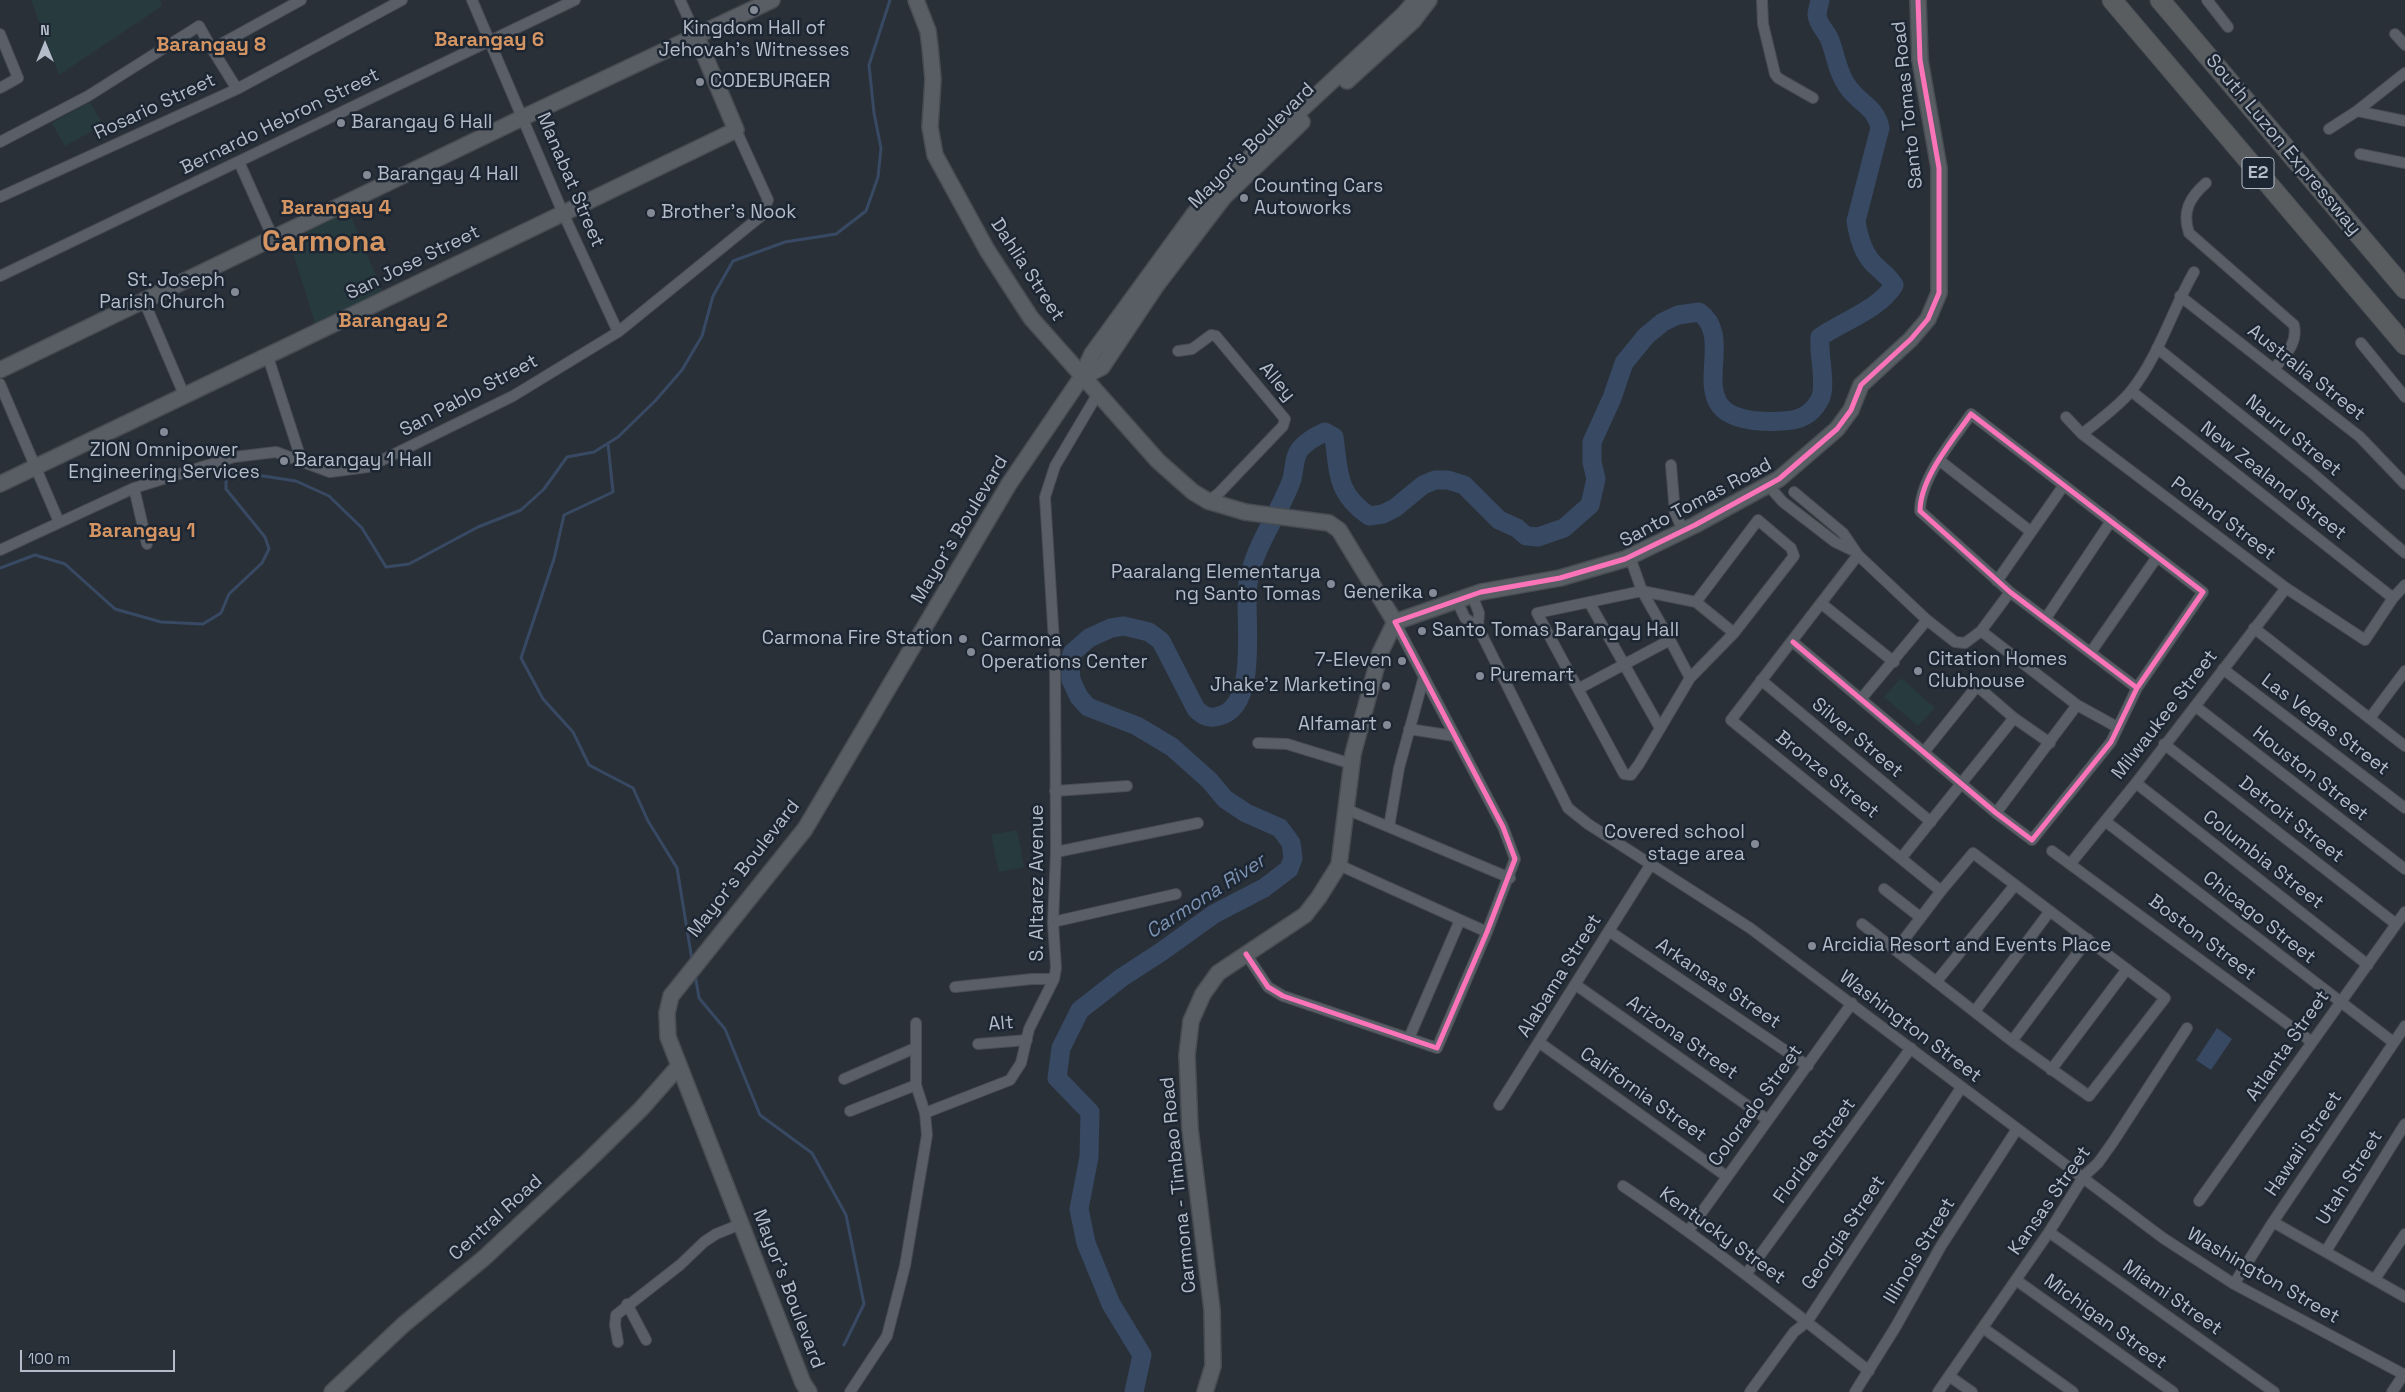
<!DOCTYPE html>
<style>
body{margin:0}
#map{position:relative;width:2405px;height:1392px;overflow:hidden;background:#2a3038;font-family:"Space Grotesk",sans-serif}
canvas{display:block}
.north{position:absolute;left:20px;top:20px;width:50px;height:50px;-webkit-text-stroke:4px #1d2633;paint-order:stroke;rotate:0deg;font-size:14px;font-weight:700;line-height:20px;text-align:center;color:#b4bcc9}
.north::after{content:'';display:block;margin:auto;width:18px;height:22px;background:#b4bcc9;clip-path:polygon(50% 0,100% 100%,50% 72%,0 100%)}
.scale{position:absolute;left:20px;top:1350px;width:155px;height:22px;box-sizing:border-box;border:2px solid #b4bcc9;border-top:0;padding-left:6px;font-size:15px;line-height:18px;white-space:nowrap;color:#b4bcc9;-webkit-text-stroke:4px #1d2633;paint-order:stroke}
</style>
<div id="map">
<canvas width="2405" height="1392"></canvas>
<div class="north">N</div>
<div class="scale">100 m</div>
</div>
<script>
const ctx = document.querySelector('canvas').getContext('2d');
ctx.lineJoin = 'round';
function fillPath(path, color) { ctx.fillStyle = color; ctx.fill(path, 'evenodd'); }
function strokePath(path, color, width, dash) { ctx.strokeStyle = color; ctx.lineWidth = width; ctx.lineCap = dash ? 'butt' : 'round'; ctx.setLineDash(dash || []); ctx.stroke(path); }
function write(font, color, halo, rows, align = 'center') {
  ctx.font = font + ' "Space Grotesk",sans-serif'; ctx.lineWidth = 5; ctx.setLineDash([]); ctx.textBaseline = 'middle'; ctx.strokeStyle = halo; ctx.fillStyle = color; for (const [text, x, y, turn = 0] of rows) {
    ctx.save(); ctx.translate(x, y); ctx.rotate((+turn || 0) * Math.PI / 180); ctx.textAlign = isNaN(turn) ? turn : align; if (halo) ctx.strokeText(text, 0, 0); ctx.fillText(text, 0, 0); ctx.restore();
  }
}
const green = new Path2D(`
 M 31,0 L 160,0 L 162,6 L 59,75 Z
 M 90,102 L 103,125 L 65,146 L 52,123 Z
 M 349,212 L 383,292 L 315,323 L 289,240 Z
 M 1901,678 L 1935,708 L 1918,726 L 1884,697 Z
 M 1017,830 L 1024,867 L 999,872 L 991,835 Z`);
const water = new Path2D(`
 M 2217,1028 L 2232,1039 L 2211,1070 L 2196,1060 Z`);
const stream = new Path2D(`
 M 608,444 L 613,492 L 564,515 L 554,559 L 521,658 L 543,699 L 573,732 L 589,765 L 633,788 L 648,821 L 677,868 L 692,960
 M 0,568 L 35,555 L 65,564 L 115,609 L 161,622 L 203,624 L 221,613 L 229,594 L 262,563 L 269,549 L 265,537 L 226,489 L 226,476 L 237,472 L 296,481 L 329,496 L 362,528 L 386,567 L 409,564 L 478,527 L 521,510 L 544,489 L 567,457 L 594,452 L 618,437 L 656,400 L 682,370 L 702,336 L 713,296 L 733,261 L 785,242 L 836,234 L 866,211 L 878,177 L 881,148 L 874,113 L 869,65 L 890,0
 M 695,974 L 699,998 L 725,1029 L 760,1115 L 812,1153 L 846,1215 L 864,1304 L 844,1345`);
const river = new Path2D(`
 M 1134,1392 L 1142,1355 L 1111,1304 L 1086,1243 L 1079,1209 L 1089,1157 L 1090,1112 L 1057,1078 L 1061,1048 L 1080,1010 L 1121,978 L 1161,952 L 1214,914 L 1264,888 L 1289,869 L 1293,858 L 1291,843 L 1280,828 L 1246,813 L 1225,799 L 1210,781 L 1172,747 L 1137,726 L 1088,707 L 1079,697 L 1071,680 L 1070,663 L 1072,653 L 1089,638 L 1111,628 L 1124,626 L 1149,632 L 1161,641 L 1196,709 C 1203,716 1209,719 1219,716 C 1261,706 1243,614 1248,583 C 1254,546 1278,516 1291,482 C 1295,471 1293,458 1300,449 C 1307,441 1316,436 1325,432 L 1334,437 C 1339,473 1336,493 1369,516 L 1383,514 L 1395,508 L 1423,485 L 1435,480 L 1448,480 L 1464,485 L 1499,520 L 1517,528 L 1526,536 L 1538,537 L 1564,528 L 1590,505 L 1596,479 L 1592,462 L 1592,442 L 1612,398 L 1624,363 L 1646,336 L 1663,322 L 1678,315 L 1699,312 C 1744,343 1663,428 1784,421 C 1800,420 1811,415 1819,401 C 1828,387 1818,356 1820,337 C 1842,322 1881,308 1894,285 C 1888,275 1879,270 1872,262 C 1863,252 1858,234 1856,221 L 1880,128 C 1876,107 1860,104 1848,87 C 1836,71 1836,52 1828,36 C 1824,29 1818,24 1817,15 C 1817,11 1819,5 1820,0`);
const street = new Path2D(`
 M 472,0 L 563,213 L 618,332
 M 680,0 L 696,35
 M 1762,0 L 1763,24 L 1775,74 L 1778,78 L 1813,98
 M 2207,0 L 2228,27
 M 0,34 L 18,78 L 0,88
 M 2395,34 L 2405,45
 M 212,49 L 237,89
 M 2357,111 L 2405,121
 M 2329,129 L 2357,111 L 2405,73
 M 0,142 L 88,96 L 199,26 L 212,49 L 301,0
 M 2360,154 L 2405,163
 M 239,162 L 273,238
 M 2206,183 C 2189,198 2182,212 2189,233 L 2294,325 C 2298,344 2285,355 2274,369
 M 0,197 L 237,89 L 402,0
 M 0,276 L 575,0
 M 2180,296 L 2360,437 L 2405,484
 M 144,301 L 185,397
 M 2361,343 L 2405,397
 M 2157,348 L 2310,471 L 2405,553
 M 1178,351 L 1192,349 L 1211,335 L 1216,336 L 1285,419 L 1283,426 L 1219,493 L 1208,501
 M 268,357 L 302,462
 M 0,384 L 59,522
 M 2131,391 L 2393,598
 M 2066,417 L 2082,434 L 2286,588 L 2365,640 L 2393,598 L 2405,585
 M 2082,434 C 2098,421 2118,407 2131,391 C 2159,356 2172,310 2194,272
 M 1939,460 L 2030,531
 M 1671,465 L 1675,513 L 1683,530
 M 1768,485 L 1782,501
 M 134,488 L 147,544
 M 1794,492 L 1843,533 L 1858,555 L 1927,620 L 1955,642 L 1965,643 L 1981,631 L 2010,592
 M 1783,502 L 1835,542 L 1852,550
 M 0,550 L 134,488 L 234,457 L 276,452 L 330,472 L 368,467 L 513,396 L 618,332 L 761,216 L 768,200 L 736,130
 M 1858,555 L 1731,720 L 1941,891
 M 1630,557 L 1642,591 L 1537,613 L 1624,774 L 1631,775 L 1639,764 L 1690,678 L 1734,633 L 1794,556 L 1791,548 L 1758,520 L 1696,602
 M 1997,581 L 2064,485
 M 1642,591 L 1696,602 L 1734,633
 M 1472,595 L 1479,613 L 1478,627
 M 1456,599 L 1465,618 L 1478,627 L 1568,808 L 1588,824 L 1750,928 L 2163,1238 L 2234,1284 L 2405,1375
 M 1589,602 L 1660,728
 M 1822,604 L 1894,662
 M 2046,618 L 2111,521
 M 2254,628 L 2405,746
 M 1981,631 L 2077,705 L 2117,727
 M 1670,640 L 1690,678
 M 1793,642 L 1996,813 L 2032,840 L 2111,742 L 2137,688 L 2203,592 L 1971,414 C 1953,440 1920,478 1920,511 L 2010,592 L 2137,688
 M 2091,652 L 2157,557
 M 2223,669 L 2405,808
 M 1761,680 L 1931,822
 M 1578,689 L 1670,640 L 1642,591
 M 1861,699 L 1927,620
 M 2195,706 L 2405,869
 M 2370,718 L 2405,671
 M 1409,729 L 1454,736
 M 1258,743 L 1287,744 L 1352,764
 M 2164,744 L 2396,924
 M 1924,752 L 1977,686 L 2014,718 L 2050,743
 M 2136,783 L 2368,965
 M 1055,791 L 1127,786
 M 1346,809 L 1510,878
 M 1996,813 L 2077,705
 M 2105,821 L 2393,1042
 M 1389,827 L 1399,768 L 1423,680
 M 2052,851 L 2312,1042
 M 1056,852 L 1198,823
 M 1902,857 L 2014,718
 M 2071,863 L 2136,783 L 2286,588
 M 1339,865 L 1487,932
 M 1884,889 L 1920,917
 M 1053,922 L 1176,894
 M 1862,924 L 2012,1041 L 2089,1096 L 2165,998 L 1973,853 L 1941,891 L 1896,950
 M 1609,931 L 1808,1066
 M 1246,954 L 1268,987 L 1283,996 L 1437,1048 L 1487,932 L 1515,859 L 1503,827 L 1395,622
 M 1936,982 L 2015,885
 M 1576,985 L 1768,1120
 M 955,987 L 1032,979 L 1054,979
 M 1975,1011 L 2050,911
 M 916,1023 L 916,1085 L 925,1113
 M 1409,1038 L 1460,920
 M 2012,1041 L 2088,939
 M 1540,1043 L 1726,1176
 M 978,1044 L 1027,1040
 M 2051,1070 L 2127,969
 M 844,1079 L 915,1048
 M 1499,1105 L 1651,864
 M 850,1111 L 916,1085
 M 1623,1186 C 1709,1244 1788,1307 1869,1371
 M 2199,1201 L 2405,912
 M 2273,1222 L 2405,1297
 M 1689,1230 L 1852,1003
 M 2049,1232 L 2274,1392
 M 2326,1251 L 2405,1124
 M 1747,1273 L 1911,1048
 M 2375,1279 L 2405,1234
 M 2016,1280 L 2173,1392
 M 2234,1284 L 2273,1222 L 2405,1026
 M 627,1304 L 646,1340
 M 1983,1328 L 2073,1392
 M 618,1342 L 615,1325 L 616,1315 L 680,1265 L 704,1242 L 716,1234 L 741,1224
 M 1949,1376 L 1972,1392
 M 850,1392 L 887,1336 L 905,1266 L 927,1135 L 925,1113 L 1010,1080 L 1021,1063 L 1029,1029 L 1054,979 L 1056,968 L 1053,922 L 1056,852 L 1055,658 L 1045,497 L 1055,466 L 1097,395
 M 1750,1392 L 1794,1332 L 1807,1322 L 1961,1088
 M 1855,1392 L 1895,1328 L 1941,1246 L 2017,1129
 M 1938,1392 L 2049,1232 L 2084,1176 L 2098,1163 L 2113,1142 L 2187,1028
 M 2392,1392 L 2404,1374`);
const secondary = new Path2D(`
 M 916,0 L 928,31 L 930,47 L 933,79 L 930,127 L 935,155 L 987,250 L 1031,318 L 1158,461 L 1193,492 L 1208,501 L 1245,512 L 1329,523 L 1339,530 L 1395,622
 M 1347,81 L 1413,21 L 1429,0
 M 0,370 L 524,117 L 772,0
 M 1081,378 L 1102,367 L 1156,286 L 1224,197 L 1302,122
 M 0,484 C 246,367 490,248 736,130 L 696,35
 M 1395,622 L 1481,592 L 1560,578 L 1625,559 L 1695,525 L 1779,479 L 1837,429 L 1851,410 L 1861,385 L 1911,339 L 1928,319 L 1939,293 L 1939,168 L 1920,60 L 1918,0
 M 332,1392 L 403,1325 L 484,1258 L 589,1160 L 641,1109 L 679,1066
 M 809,1392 L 803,1383 L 668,1037 L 667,1013 L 671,996 L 805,829 L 1009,484 L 1081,378 L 1092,354 L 1194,214 L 1216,189 L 1404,14 L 1416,0
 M 1205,1392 L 1213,1366 L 1212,1310 L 1190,1129 L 1187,1055 L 1191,1021 L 1203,994 L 1218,973 L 1305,915 L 1319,897 L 1339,865 L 1353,754 L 1380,653 L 1395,622`);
const highway = new Path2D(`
 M 2112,0 L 2405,345
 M 2160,0 L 2405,289`);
const cycleway = new Path2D(`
 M 1793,642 L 1996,813 L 2032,840 L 2111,742 L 2137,688 L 2203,592 L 1971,414 C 1953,440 1920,478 1920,511 L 2010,592 L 2137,688
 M 1246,954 L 1268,987 L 1283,996 L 1437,1048 L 1487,932 L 1515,859 L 1503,827 L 1395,622 L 1481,592 L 1560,578 L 1625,559 L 1695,525 L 1779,479 L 1837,429 L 1851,410 L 1861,385 L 1911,339 L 1928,319 L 1939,293 L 1939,168 L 1920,60 L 1918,0`);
const markers = [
 [754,10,5,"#848b96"],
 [700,82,5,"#848b96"],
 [341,123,5,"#848b96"],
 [367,175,5,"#848b96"],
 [1244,198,5,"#848b96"],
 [651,213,5,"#848b96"],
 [235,292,5,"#848b96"],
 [164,432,5,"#848b96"],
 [284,461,5,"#848b96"],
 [1331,584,5,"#848b96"],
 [1433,593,5,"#848b96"],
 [1422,631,5,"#848b96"],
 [963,639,5,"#848b96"],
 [971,652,5,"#848b96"],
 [1402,661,5,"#848b96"],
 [1918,671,5,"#848b96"],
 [1480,676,5,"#848b96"],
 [1386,686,5,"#848b96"],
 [1387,725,5,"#848b96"],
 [1755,844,5,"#848b96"],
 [1812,946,5,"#848b96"]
];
const shields = [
 [2258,173,32]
];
const shieldNames = [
 ["E2",2258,173]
];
const poiNames = [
 ["Kingdom Hall of",754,29,"center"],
 ["Jehovah's Witnesses",754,51,"center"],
 ["CODEBURGER",710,82],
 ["Barangay 6 Hall",351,123],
 ["Barangay 4 Hall",377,175],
 ["Counting Cars",1254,187],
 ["Autoworks",1254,209],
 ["Brother's Nook",661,213],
 ["St. Joseph",225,281,"right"],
 ["Parish Church",225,303,"right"],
 ["ZION Omnipower",164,451,"center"],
 ["Engineering Services",164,473,"center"],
 ["Barangay 1 Hall",294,461],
 ["Paaralang Elementarya",1321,573,"right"],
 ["ng Santo Tomas",1321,595,"right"],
 ["Generika",1423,593,"right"],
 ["Santo Tomas Barangay Hall",1432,631],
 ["Carmona Fire Station",953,639,"right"],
 ["Carmona",981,641],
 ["Operations Center",981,663],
 ["Citation Homes",1928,660],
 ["Clubhouse",1928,682],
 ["7-Eleven",1392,661,"right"],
 ["Puremart",1490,676],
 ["Jhake'z Marketing",1376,686,"right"],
 ["Alfamart",1377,725,"right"],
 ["Covered school",1745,833,"right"],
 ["stage area",1745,855,"right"],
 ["Arcidia Resort and Events Place",1822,946]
];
const streetNames = [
 ["Santo Tomas Road",1908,105,-96],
 ["Rosario Street",155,107,-25],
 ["Bernardo Hebron Street",280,122,-26],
 ["South Luzon Expressway",2283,145,50],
 ["Mayor's Boulevard",1252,146,-45],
 ["Manabat Street",570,180,67],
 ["San Jose Street",413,263,-26],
 ["Dahlia Street",1027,270,57],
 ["Australia Street",2306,373,38],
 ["Alley",1277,382,50],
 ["San Pablo Street",469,396,-28],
 ["Nauru Street",2293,436,39],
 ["New Zealand Street",2273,481,38],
 ["Santo Tomas Road",1696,503,-28],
 ["Poland Street",2223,519,37],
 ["Mayor's Boulevard",960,530,-59],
 ["Milwaukee Street",2165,715,-52],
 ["Las Vegas Street",2325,725,37],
 ["Silver Street",1857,738,40],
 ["Houston Street",2310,774,38],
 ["Bronze Street",1827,775,39],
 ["Detroit Street",2291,820,38],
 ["Columbia Street",2263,860,38],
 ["Mayor's Boulevard",744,869,-52],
 ["S. Altarez Avenue",1038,883,-90],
 ["Chicago Street",2259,918,38],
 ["Boston Street",2202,938,37],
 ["Alabama Street",1560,976,-58],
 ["Arkansas Street",1718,984,34],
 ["Alt",1001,1024,-5],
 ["Washington Street",1910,1027,37],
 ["Arizona Street",1682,1038,35],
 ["Atlanta Street",2288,1046,-55],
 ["California Street",1643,1095,35],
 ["Colorado Street",1756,1106,-54],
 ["Hawaii Street",2304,1144,-56],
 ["Florida Street",1815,1151,-54],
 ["Utah Street",2350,1178,-58],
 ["Carmona - Timbao Road",1179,1185,-96],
 ["Kansas Street",2050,1201,-55],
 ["Central Road",496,1218,-42],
 ["Georgia Street",1844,1233,-56],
 ["Kentucky Street",1722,1236,36],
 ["Illinois Street",1920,1251,-59],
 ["Washington Street",2263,1276,30],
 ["Mayor's Boulevard",788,1289,69],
 ["Miami Street",2172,1298,35],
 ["Michigan Street",2105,1322,36]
];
const neighbourhoodNames = [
 ["Barangay 6",489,41],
 ["Barangay 8",211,46],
 ["Barangay 4",336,209],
 ["Barangay 2",393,322],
 ["Barangay 1",142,532]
];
const waterNames = [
 ["Carmona River",1206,897,-33]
];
const townNames = [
 ["Carmona",324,243]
];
fillPath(green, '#273a3e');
fillPath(water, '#384963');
strokePath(stream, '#384963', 3);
strokePath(river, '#384963', 19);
strokePath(street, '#484c53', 12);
strokePath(secondary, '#484c53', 18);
strokePath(highway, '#474c53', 21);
strokePath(street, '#5a5e66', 10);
strokePath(secondary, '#595d64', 15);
strokePath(highway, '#5a5d60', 19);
strokePath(cycleway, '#fb73b8', 5);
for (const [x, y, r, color] of markers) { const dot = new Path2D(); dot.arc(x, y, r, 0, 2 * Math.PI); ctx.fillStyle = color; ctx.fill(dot); strokePath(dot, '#1d2633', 2); }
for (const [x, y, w] of shields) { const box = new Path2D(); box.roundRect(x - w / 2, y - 15.5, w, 31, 4); ctx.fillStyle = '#1d2633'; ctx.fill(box); strokePath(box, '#b4bcc9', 1); }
write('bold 18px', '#b4bcc9', null, shieldNames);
write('19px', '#b4bcc9', '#1d2633', poiNames, 'left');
write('19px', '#b4bcc9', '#1d2633', streetNames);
write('bold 20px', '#d59563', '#1d2633', neighbourhoodNames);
write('italic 20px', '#7c92b1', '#1d2633', waterNames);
write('bold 29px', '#d59563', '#1d2633', townNames);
</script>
